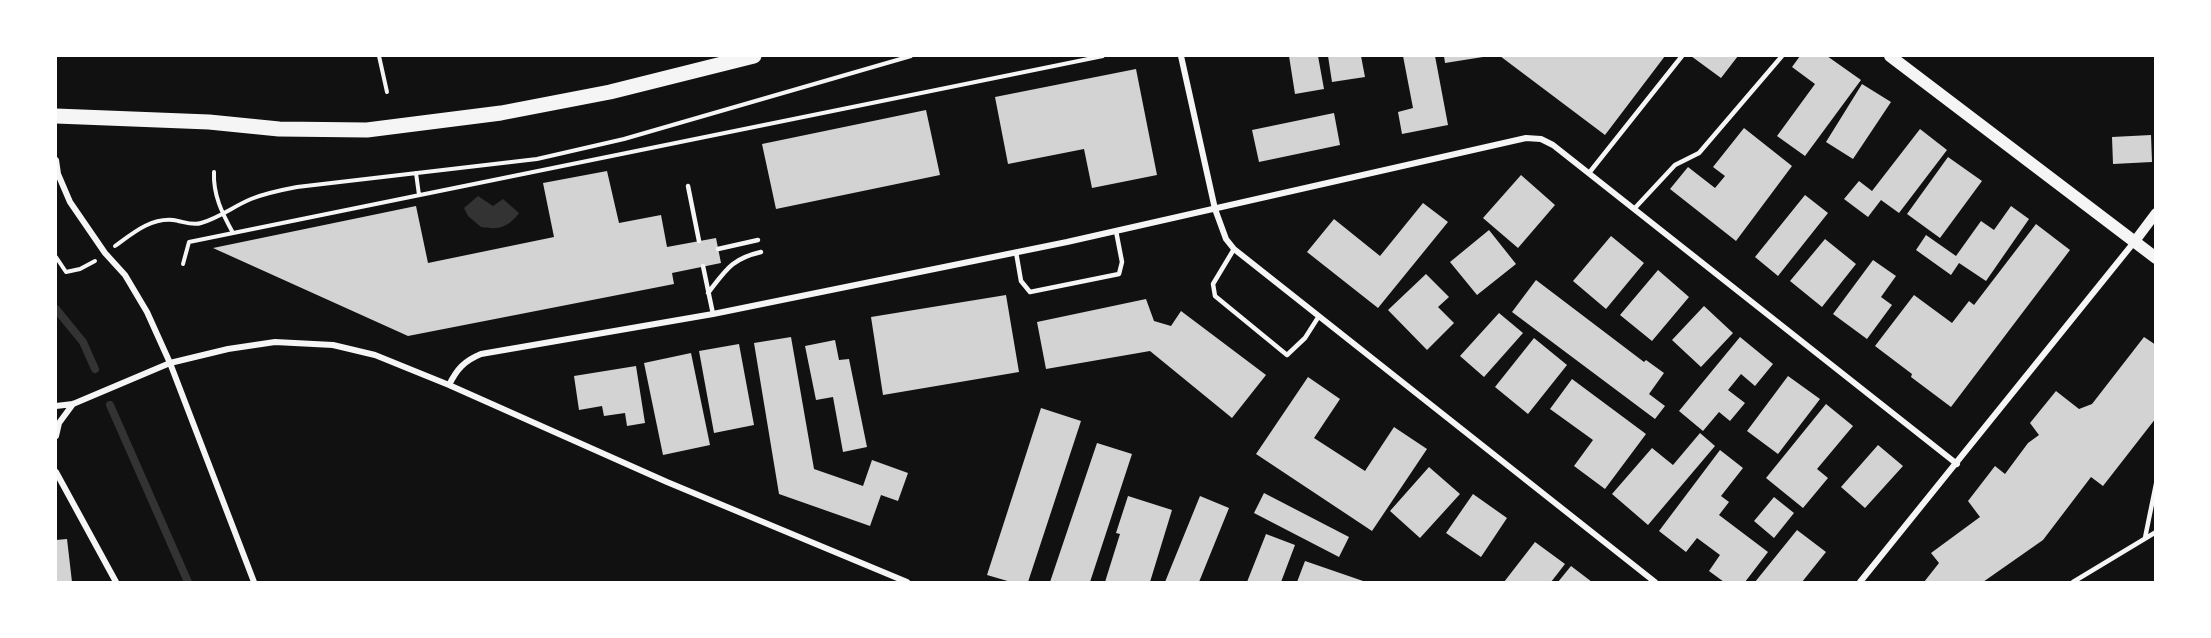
<!DOCTYPE html>
<style>
body{margin:0}
#map{position:relative;width:2211px;height:638px;overflow:hidden;background:#111;font-family:"IBM Plex Sans",sans-serif}
canvas{display:block}
.frame{position:absolute;inset:0;border:57px solid #fff;pointer-events:none}
</style>
<div id="map">
<canvas width="2211" height="638"></canvas>
<div class="frame"></div>
</div>
<script>
const ctx = document.querySelector('canvas').getContext('2d');
ctx.lineJoin = 'round';
function fillPath(path, color) { ctx.fillStyle = color; ctx.fill(path, 'evenodd'); }
function strokePath(path, color, width, dash) { ctx.strokeStyle = color; ctx.lineWidth = width; ctx.lineCap = dash ? 'butt' : 'round'; ctx.setLineDash(dash || []); ctx.stroke(path); }
const water = new Path2D(`
 M 478,196 L 493,206 L 503,199 L 519,213 C 508,228 498,230 481,227 L 468,216 L 464,208 Z`);
const stream = new Path2D(`
 M 56,309 L 83,342 L 95,369
 M 110,405 L 188,582`);
const building = new Path2D(`
 M 1289,56 L 1318,56 L 1324,89 L 1295,94 Z
 M 1328,56 L 1361,56 L 1365,77 L 1332,82 Z
 M 1403,56 L 1435,56 L 1448,125 L 1402,134 L 1398,112 L 1413,108 Z
 M 1444,56 L 1483,56 L 1483,57 L 1445,63 Z
 M 1500,56 L 1665,56 L 1605,135 Z
 M 1691,56 L 1738,56 L 1721,78 Z
 M 1800,56 L 1827,56 L 1861,80 L 1805,156 L 1777,136 L 1815,84 L 1792,67 Z
 M 1136,69 L 1157,175 L 1092,188 L 1084,149 L 1008,164 L 995,97 Z
 M 1862,84 L 1891,102 L 1853,159 L 1826,142 Z
 M 926,110 L 940,175 L 776,209 L 762,144 Z
 M 1334,113 L 1340,145 L 1259,162 L 1252,130 Z
 M 1744,128 L 1792,166 L 1736,241 L 1670,189 L 1688,167 L 1715,188 L 1725,176 L 1713,167 Z
 M 1920,129 L 1947,150 L 1899,213 L 1881,200 L 1868,217 L 1844,199 L 1859,181 L 1872,191 Z
 M 2151,135 L 2152,162 L 2113,164 L 2112,137 Z
 M 1948,157 L 1982,181 L 1940,238 L 1907,214 Z
 M 607,171 L 619,223 L 661,215 L 667,247 L 716,238 L 721,263 L 672,273 L 674,284 L 408,336 L 213,248 L 416,206 L 428,263 L 554,237 L 543,183 Z
 M 1521,175 L 1555,205 L 1518,248 L 1483,218 Z
 M 1805,195 L 1828,213 L 1778,276 L 1755,257 Z
 M 1423,203 L 1448,222 L 1378,308 L 1307,252 L 1334,219 L 1380,256 Z
 M 2011,206 L 2029,219 L 1986,281 L 1959,263 L 1951,275 L 1916,250 L 1926,235 L 1956,256 L 1981,221 L 1994,230 Z
 M 2036,224 L 2070,250 L 1951,407 L 1911,377 L 1912,374 L 1875,346 L 1914,295 L 1952,323 L 1969,301 L 1974,305 Z
 M 1489,230 L 1516,264 L 1477,295 L 1450,262 Z
 M 1611,236 L 1644,263 L 1606,309 L 1573,281 Z
 M 1825,239 L 1856,264 L 1822,307 L 1790,281 Z
 M 1873,260 L 1896,276 L 1881,297 L 1892,305 L 1867,339 L 1833,314 Z
 M 1658,270 L 1689,297 L 1652,341 L 1620,315 Z
 M 1426,274 L 1449,297 L 1438,307 L 1454,323 L 1427,350 L 1388,310 Z
 M 1536,280 L 1644,362 L 1646,360 L 1664,373 L 1649,394 L 1665,406 L 1655,419 L 1512,312 Z
 M 1006,295 L 1019,372 L 883,395 L 871,317 Z
 M 1146,299 L 1154,321 L 1171,326 L 1181,311 L 1266,375 L 1232,418 L 1150,351 L 1046,369 L 1037,322 Z
 M 1704,306 L 1733,333 L 1701,367 L 1672,340 Z
 M 1499,313 L 1523,333 L 1484,377 L 1460,356 Z
 M 791,337 L 814,469 L 863,486 L 872,460 L 908,473 L 898,501 L 881,495 L 870,526 L 779,494 L 754,343 Z
 M 1740,337 L 1773,364 L 1755,386 L 1741,374 L 1728,390 L 1745,403 L 1730,421 L 1719,412 L 1703,431 L 1679,411 Z
 M 2144,337 L 2156,345 L 2156,418 L 2103,486 L 2091,477 L 2043,540 L 1983,582 L 1924,582 L 1939,563 L 1931,553 L 1980,517 L 1968,501 L 1995,466 L 2005,474 L 2028,443 L 2039,435 L 2030,423 L 2056,391 L 2079,409 L 2092,404 Z
 M 1534,338 L 1567,365 L 1528,414 L 1495,387 Z
 M 835,340 L 839,360 L 849,359 L 867,447 L 843,452 L 833,397 L 816,400 L 805,346 Z
 M 739,344 L 754,425 L 714,433 L 699,351 Z
 M 691,353 L 710,445 L 663,455 L 644,363 Z
 M 636,366 L 645,423 L 627,426 L 625,413 L 604,416 L 602,406 L 579,410 L 574,376 Z
 M 1788,376 L 1820,399 L 1778,454 L 1747,431 Z
 M 1308,377 L 1340,399 L 1314,438 L 1365,471 L 1394,427 L 1427,449 L 1372,531 L 1256,454 Z
 M 1572,379 L 1646,434 L 1605,489 L 1574,466 L 1593,440 L 1550,409 Z
 M 1826,404 L 1853,426 L 1817,469 L 1828,478 L 1803,508 L 1766,478 Z
 M 1041,408 L 1081,421 L 1028,582 L 1011,582 L 987,575 Z
 M 1700,433 L 1715,446 L 1648,525 L 1612,494 L 1652,448 L 1673,465 Z
 M 1097,443 L 1132,454 L 1090,582 L 1050,582 Z
 M 1878,445 L 1903,466 L 1865,508 L 1841,487 Z
 M 1720,450 L 1743,468 L 1721,496 L 1729,502 L 1719,515 L 1768,552 L 1745,582 L 1724,582 L 1709,571 L 1720,555 L 1697,538 L 1686,552 L 1659,531 Z
 M 1429,467 L 1460,494 L 1420,538 L 1390,511 Z
 M 1264,493 L 1349,537 L 1339,557 L 1254,513 Z
 M 1473,494 L 1507,518 L 1481,557 L 1446,533 Z
 M 1128,496 L 1172,510 L 1150,582 L 1105,582 L 1120,534 L 1116,533 Z
 M 1200,496 L 1229,508 L 1199,582 L 1165,582 Z
 M 1774,497 L 1794,513 L 1774,538 L 1754,521 Z
 M 1797,530 L 1826,552 L 1802,582 L 1755,582 Z
 M 1266,534 L 1295,545 L 1281,582 L 1247,582 Z
 M 67,539 L 72,582 L 56,582 L 56,540 Z
 M 1535,542 L 1565,564 L 1551,582 L 1504,582 Z
 M 1305,561 L 1366,582 L 1297,582 Z
 M 1571,566 L 1592,582 L 1558,582 Z`);
const path = new Path2D(`
 M 379,56 L 387,92
 M 214,172 C 213,195 222,213 233,233
 M 416,173 L 419,195
 M 115,246 C 133,233 150,218 173,220 C 182,221 192,226 201,223 C 219,218 234,206 251,199 C 266,193 281,190 297,187 L 537,159 L 624,139 L 911,56
 M 56,257 L 66,272 L 80,269 L 95,261
 M 183,264 L 189,242 L 1103,56`);
const service = new Path2D(`
 M 1589,173 L 1682,56
 M 688,186 L 699,241
 M 1634,209 L 1675,165 L 1699,153 L 1782,56
 M 718,249 L 758,240
 M 1234,249 L 1213,284 L 1215,296 L 1287,355 L 1305,338 L 1319,316
 M 1016,252 L 1021,281 L 1030,292 L 1119,274 L 1122,262 L 1116,231
 M 703,266 L 713,314
 M 708,293 C 726,270 731,259 761,252
 M 2145,538 L 2156,484
 M 2073,582 L 2156,532`);
const minor = new Path2D(`
 M 1181,56 L 1215,209 L 1226,239 L 1234,249 L 1655,582
 M 56,160 L 58,174 L 70,202 L 105,253 L 125,275 L 147,312 L 170,363 L 254,582
 M 449,385 C 457,369 464,361 481,354 L 713,314 L 1067,242 L 1526,138 L 1541,139 L 1553,145 L 1957,464
 M 56,406 L 73,404 L 170,363 L 228,349 L 275,342 L 333,345 L 375,355 L 449,385 L 667,482 L 907,582
 M 56,436 L 59,423 L 73,404
 M 56,472 L 116,582
 M 1860,582 L 2135,241`);
const tertiary = new Path2D(`
 M 2135,241 L 2156,213`);
const secondary = new Path2D(`
 M 1890,56 L 2156,258`);
const primary = new Path2D(`
 M 56,116 L 209,122 L 279,129 L 367,130 L 501,113 L 610,92 L 754,56`);
fillPath(water, '#333');
strokePath(stream, '#333', 8);
fillPath(building, '#d3d3d3');
strokePath(path, '#f5f5f5', 4);
strokePath(service, '#f5f5f5', 4.5);
strokePath(minor, '#f5f5f5', 6);
strokePath(tertiary, '#f5f5f5', 10);
strokePath(secondary, '#f5f5f5', 12);
strokePath(primary, '#f5f5f5', 15);
</script>
